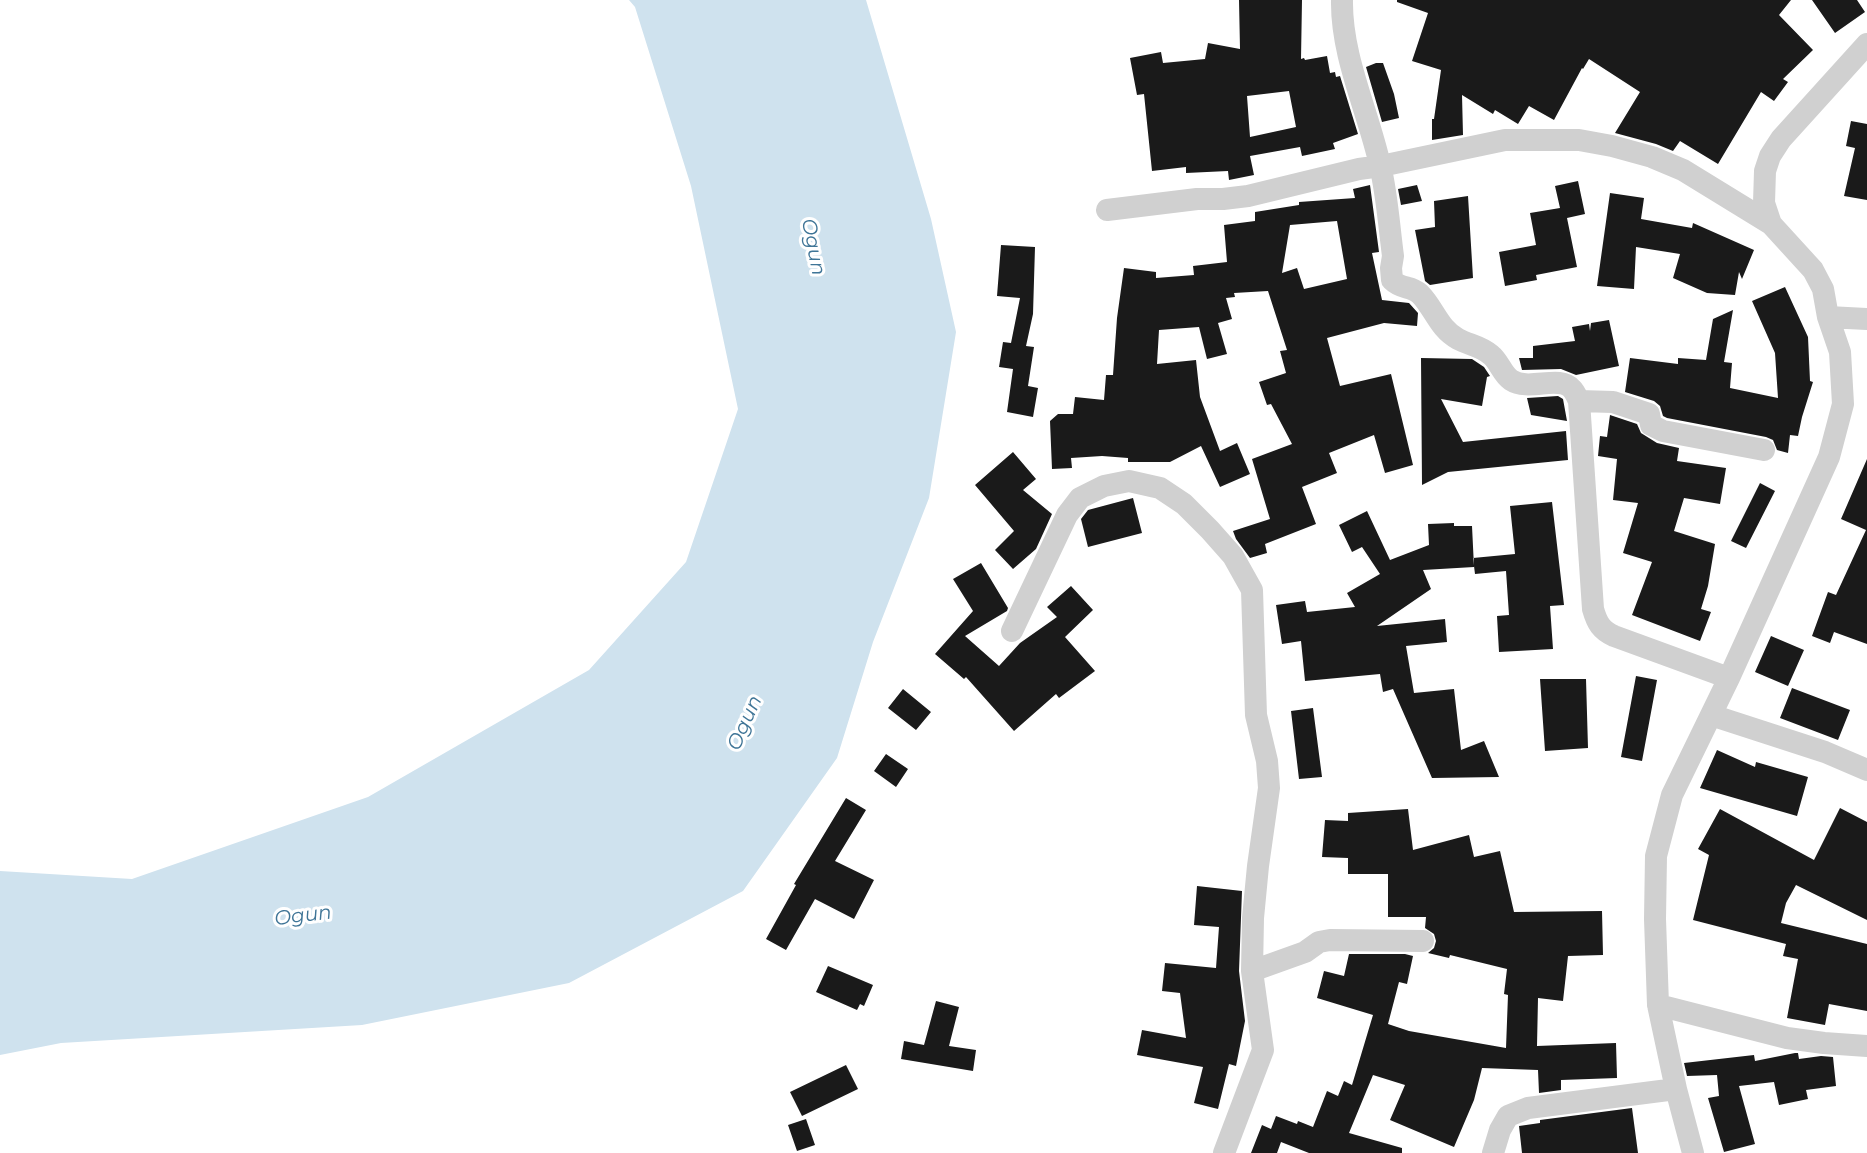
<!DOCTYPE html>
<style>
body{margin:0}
canvas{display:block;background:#fff}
</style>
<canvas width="1867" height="1153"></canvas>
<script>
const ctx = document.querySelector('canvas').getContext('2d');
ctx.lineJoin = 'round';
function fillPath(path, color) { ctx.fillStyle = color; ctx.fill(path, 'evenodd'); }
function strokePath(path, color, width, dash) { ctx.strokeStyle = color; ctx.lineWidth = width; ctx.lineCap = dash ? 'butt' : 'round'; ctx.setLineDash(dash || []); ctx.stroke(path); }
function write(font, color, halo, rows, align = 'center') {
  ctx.font = font + ' Montserrat,sans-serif'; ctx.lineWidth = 6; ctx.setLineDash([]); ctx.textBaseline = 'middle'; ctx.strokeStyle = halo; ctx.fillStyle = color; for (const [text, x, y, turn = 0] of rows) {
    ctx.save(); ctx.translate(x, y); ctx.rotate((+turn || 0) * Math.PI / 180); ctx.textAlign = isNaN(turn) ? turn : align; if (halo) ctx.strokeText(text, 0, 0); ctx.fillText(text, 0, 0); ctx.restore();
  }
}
const water = new Path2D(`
 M 629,0 L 866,0 L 931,219 L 956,332 L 929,498 L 873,642 L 837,758 L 743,891 L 569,983 L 362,1025 L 61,1043 L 0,1055 L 0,871 L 132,879 L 368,797 L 589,670 L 686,562 L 738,409 L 691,186 L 635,7 Z`);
const building = new Path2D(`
 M 1239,0 L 1302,0 L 1301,59 L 1304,58 L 1305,60 L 1327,56 L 1330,73 L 1335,72 L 1336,77 L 1340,76 L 1358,134 L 1333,143 L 1335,149 L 1302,156 L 1300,147 L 1250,156 L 1254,175 L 1229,180 L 1228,171 L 1186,173 L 1186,167 L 1152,171 L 1144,94 L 1137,95 L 1130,58 L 1161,52 L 1163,63 L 1205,59 L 1208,43 L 1240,49 ZM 1289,91 L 1296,127 L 1250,137 L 1247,96 Z
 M 1397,0 L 1791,0 L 1779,15 L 1813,50 L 1783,79 L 1788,82 L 1774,101 L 1761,92 L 1718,164 L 1680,141 L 1673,151 L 1656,144 L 1615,133 L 1640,92 L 1589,59 L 1583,69 L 1582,68 L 1554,120 L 1529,106 L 1518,124 L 1495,110 L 1493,114 L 1462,95 L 1463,135 L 1432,140 L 1432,119 L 1434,119 L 1441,70 L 1412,61 L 1428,13 L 1397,2 Z
 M 1812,0 L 1857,0 L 1865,12 L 1835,33 Z
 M 1376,63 L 1383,63 L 1394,94 L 1399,118 L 1382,122 L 1366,67 Z
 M 1851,121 L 1867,124 L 1867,200 L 1844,196 L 1855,148 L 1846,146 Z
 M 1578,181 L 1585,214 L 1567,218 L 1577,267 L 1536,275 L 1537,280 L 1505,286 L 1499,252 L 1536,245 L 1530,213 L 1560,208 L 1555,186 Z
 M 1370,185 L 1379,252 L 1372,253 L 1382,300 L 1409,303 L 1418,313 L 1417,326 L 1384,323 L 1327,338 L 1340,386 L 1391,374 L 1413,465 L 1385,473 L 1374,435 L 1329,453 L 1337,473 L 1302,487 L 1316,524 L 1265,544 L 1267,553 L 1250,558 L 1236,539 L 1233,531 L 1270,519 L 1252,459 L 1292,444 L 1271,404 L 1267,405 L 1259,382 L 1286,373 L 1280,351 L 1287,350 L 1268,291 L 1234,293 L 1235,297 L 1226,298 L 1232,319 L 1218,323 L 1227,354 L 1207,359 L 1199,327 L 1159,330 L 1157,364 L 1196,360 L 1200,397 L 1220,451 L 1237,443 L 1250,474 L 1220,487 L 1201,446 L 1170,462 L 1128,462 L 1128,458 L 1102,456 L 1071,458 L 1072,468 L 1052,469 L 1050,421 L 1058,414 L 1073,414 L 1075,397 L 1104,400 L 1106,375 L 1113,375 L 1117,318 L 1124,268 L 1156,272 L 1156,278 L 1194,275 L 1193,266 L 1227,262 L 1224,225 L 1255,221 L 1255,212 L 1299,205 L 1299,202 L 1355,198 L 1353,189 ZM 1337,221 L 1347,279 L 1304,289 L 1297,268 L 1282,273 L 1290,225 Z
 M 1417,185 L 1422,201 L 1401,205 L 1398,189 Z
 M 1610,193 L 1644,198 L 1641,219 L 1692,228 L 1693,223 L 1754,250 L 1742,279 L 1739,272 L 1735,295 L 1707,293 L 1673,278 L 1680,254 L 1636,247 L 1634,289 L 1597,286 Z
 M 1468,196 L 1473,278 L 1430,285 L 1425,281 L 1415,230 L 1435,227 L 1434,201 Z
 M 1001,245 L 1035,247 L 1033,314 L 1026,346 L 1034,347 L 1028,386 L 1038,388 L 1033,417 L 1007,412 L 1013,369 L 999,367 L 1003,342 L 1011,343 L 1020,298 L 997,296 Z
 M 1785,287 L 1808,337 L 1810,381 L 1813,382 L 1802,417 L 1798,436 L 1790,435 L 1788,453 L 1777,450 L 1773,440 L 1766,437 L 1667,418 L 1663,416 L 1660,406 L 1654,401 L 1625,392 L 1630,358 L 1678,364 L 1678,358 L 1706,360 L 1713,319 L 1733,310 L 1724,362 L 1732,363 L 1730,388 L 1778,398 L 1775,353 L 1752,301 Z
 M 1609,320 L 1619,366 L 1576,375 L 1561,369 L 1522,370 L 1519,358 L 1533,358 L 1533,346 L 1575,341 L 1572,327 L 1589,324 L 1590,331 L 1591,323 Z
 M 1421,358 L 1472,359 L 1484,367 L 1490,376 L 1487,377 L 1482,406 L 1441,399 L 1463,442 L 1566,431 L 1568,460 L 1448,472 L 1422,485 Z
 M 1558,396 L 1563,399 L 1567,421 L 1531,415 L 1527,398 Z
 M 1610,415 L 1637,424 L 1641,433 L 1657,443 L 1679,448 L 1677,461 L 1726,468 L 1720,504 L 1684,498 L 1674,531 L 1715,544 L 1708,586 L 1701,609 L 1711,612 L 1700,641 L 1632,615 L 1652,562 L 1623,553 L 1638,503 L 1613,500 L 1617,459 L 1598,456 L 1600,436 L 1607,437 Z
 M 1013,452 L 1036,479 L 1023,490 L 1052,514 L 1036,549 L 1013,569 L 995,550 L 1014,531 L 975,485 Z
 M 1867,459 L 1867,644 L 1834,632 L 1830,643 L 1812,636 L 1828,592 L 1836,595 L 1866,530 L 1841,519 Z
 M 1760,483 L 1775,491 L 1746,548 L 1731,541 Z
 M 1133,498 L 1142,533 L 1088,547 L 1081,519 L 1088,510 Z
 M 1552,502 L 1564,605 L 1550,606 L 1553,649 L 1499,652 L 1497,616 L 1509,615 L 1506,571 L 1475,574 L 1473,558 L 1515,554 L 1510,506 Z
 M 1367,511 L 1390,560 L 1429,545 L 1428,524 L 1454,523 L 1454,526 L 1472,526 L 1474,567 L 1423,570 L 1431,589 L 1377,626 L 1445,619 L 1447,642 L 1406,646 L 1414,693 L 1454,689 L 1461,750 L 1484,741 L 1499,777 L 1432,778 L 1393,689 L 1383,692 L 1380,674 L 1305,681 L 1301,641 L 1282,644 L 1276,605 L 1305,601 L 1307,612 L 1355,607 L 1347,593 L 1380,574 L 1362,547 L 1352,552 L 1339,525 Z
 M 981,563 L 1008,608 L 1007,611 L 965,636 L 999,666 L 1020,643 L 1057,617 L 1047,607 L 1071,586 L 1093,610 L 1065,637 L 1095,671 L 1059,698 L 1056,694 L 1014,731 L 966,677 L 964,679 L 935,654 L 973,611 L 953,579 Z
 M 1771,636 L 1804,650 L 1788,686 L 1755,672 Z
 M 1636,676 L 1657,680 L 1642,761 L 1621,757 Z
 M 1540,679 L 1586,679 L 1588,748 L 1545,751 Z
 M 1792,688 L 1850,710 L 1838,740 L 1780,718 Z
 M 903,689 L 931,712 L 916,730 L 888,708 Z
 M 1313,708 L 1322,777 L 1299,779 L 1291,711 Z
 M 1717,750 L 1755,767 L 1756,762 L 1808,777 L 1797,816 L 1700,788 Z
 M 886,754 L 908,769 L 896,787 L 874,771 Z
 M 846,798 L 866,810 L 835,861 L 874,880 L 854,919 L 815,899 L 786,950 L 766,939 L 796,885 L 794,884 Z
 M 1840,808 L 1867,822 L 1867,920 L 1796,885 L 1786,903 L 1781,923 L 1867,944 L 1867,1011 L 1829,1004 L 1825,1025 L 1787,1018 L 1798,959 L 1783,956 L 1786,944 L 1693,920 L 1709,855 L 1698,849 L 1720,809 L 1814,860 Z
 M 1408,809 L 1413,850 L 1469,835 L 1474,857 L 1500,851 L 1514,912 L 1602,911 L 1603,955 L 1568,956 L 1563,1001 L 1538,998 L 1537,1046 L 1616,1043 L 1617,1078 L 1561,1080 L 1561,1090 L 1539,1093 L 1538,1070 L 1482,1068 L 1474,1100 L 1454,1147 L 1390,1120 L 1405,1085 L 1373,1075 L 1349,1133 L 1402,1148 L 1402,1153 L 1309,1153 L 1281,1142 L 1277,1153 L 1251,1153 L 1262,1125 L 1271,1129 L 1276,1116 L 1297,1124 L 1298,1121 L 1313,1127 L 1327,1091 L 1338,1096 L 1344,1081 L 1352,1085 L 1373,1015 L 1317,998 L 1324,971 L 1344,976 L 1349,954 L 1405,954 L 1413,956 L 1407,984 L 1399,982 L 1388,1024 L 1409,1031 L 1506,1048 L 1508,995 L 1504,994 L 1507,969 L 1450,955 L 1449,958 L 1428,953 L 1434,948 L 1436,941 L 1434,934 L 1425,928 L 1426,917 L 1388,917 L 1388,874 L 1348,874 L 1348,858 L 1322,857 L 1325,820 L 1348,821 L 1348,813 Z
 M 1197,886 L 1242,891 L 1239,971 L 1245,1021 L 1236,1066 L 1229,1064 L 1218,1109 L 1194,1103 L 1203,1067 L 1137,1055 L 1142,1030 L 1186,1038 L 1180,993 L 1162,991 L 1165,963 L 1216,968 L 1219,927 L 1194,925 Z
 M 828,966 L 873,985 L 864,1006 L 860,1004 L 857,1010 L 816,992 Z
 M 936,1001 L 959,1007 L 949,1046 L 976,1050 L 973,1071 L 901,1059 L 904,1041 L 924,1045 Z
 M 1795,1053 L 1798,1053 L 1799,1059 L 1821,1056 L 1833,1057 L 1836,1086 L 1806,1090 L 1808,1099 L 1779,1105 L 1774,1082 L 1739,1086 L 1755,1144 L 1724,1152 L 1708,1098 L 1719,1096 L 1717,1075 L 1687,1076 L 1684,1063 L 1754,1055 L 1755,1061 Z
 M 846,1065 L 858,1089 L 802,1116 L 790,1092 Z
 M 1632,1108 L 1638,1153 L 1522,1153 L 1519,1126 L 1540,1123 L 1540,1120 Z
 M 806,1119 L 815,1145 L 797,1151 L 788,1125 Z`);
const street = new Path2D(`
 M 1342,0 C 1341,56 1368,111 1380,165 C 1387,194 1389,226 1393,256 L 1391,268 L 1392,280 C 1402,290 1410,285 1420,294 C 1434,308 1439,329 1458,339 C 1469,345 1481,346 1491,355 C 1499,361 1502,374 1511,380 C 1529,392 1560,374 1572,389 C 1575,392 1577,397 1579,401 L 1593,609 C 1597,623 1601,630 1614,636 L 1729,678
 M 1107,210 L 1197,199 L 1223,199 L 1248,196 L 1359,169 L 1381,166 L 1505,140 L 1579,140 L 1612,146 L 1652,157 L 1683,170 L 1771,224
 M 1828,317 L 1867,319
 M 1579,401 L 1613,402 L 1649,414 L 1651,425 L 1663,431 L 1764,450
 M 1012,631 L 1067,515 L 1080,498 L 1104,486 L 1129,481 L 1160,488 L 1184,504 L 1210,530 L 1233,556 L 1252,590 L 1256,715 L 1267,761 L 1269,788 L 1258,866 L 1253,918 L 1252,971 L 1263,1050 L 1224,1153
 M 1711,715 L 1825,752 L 1867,770
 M 1252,971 L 1305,952 L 1319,942 L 1330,940 L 1423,941
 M 1658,1005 L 1787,1038 L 1824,1043 L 1867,1046
 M 1493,1153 L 1500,1130 L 1508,1116 L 1528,1108 L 1676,1089
 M 1693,1153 L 1676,1089 L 1658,1005 L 1655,919 L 1656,856 L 1672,795 L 1729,678 L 1829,457 L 1843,404 L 1840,352 L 1828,317 L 1823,289 L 1813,270 L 1771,224 L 1764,203 L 1765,171 L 1770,156 L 1781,139 L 1867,44`);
const waterNames = [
 ["Ogun",813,247,79],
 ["Ogun",745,723,-66],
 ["Ogun",303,916,-7]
];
fillPath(water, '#cfe2ee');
fillPath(building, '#1a1a1a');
strokePath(street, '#d0d0d0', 22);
write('italic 20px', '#3f7597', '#fff', waterNames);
</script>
